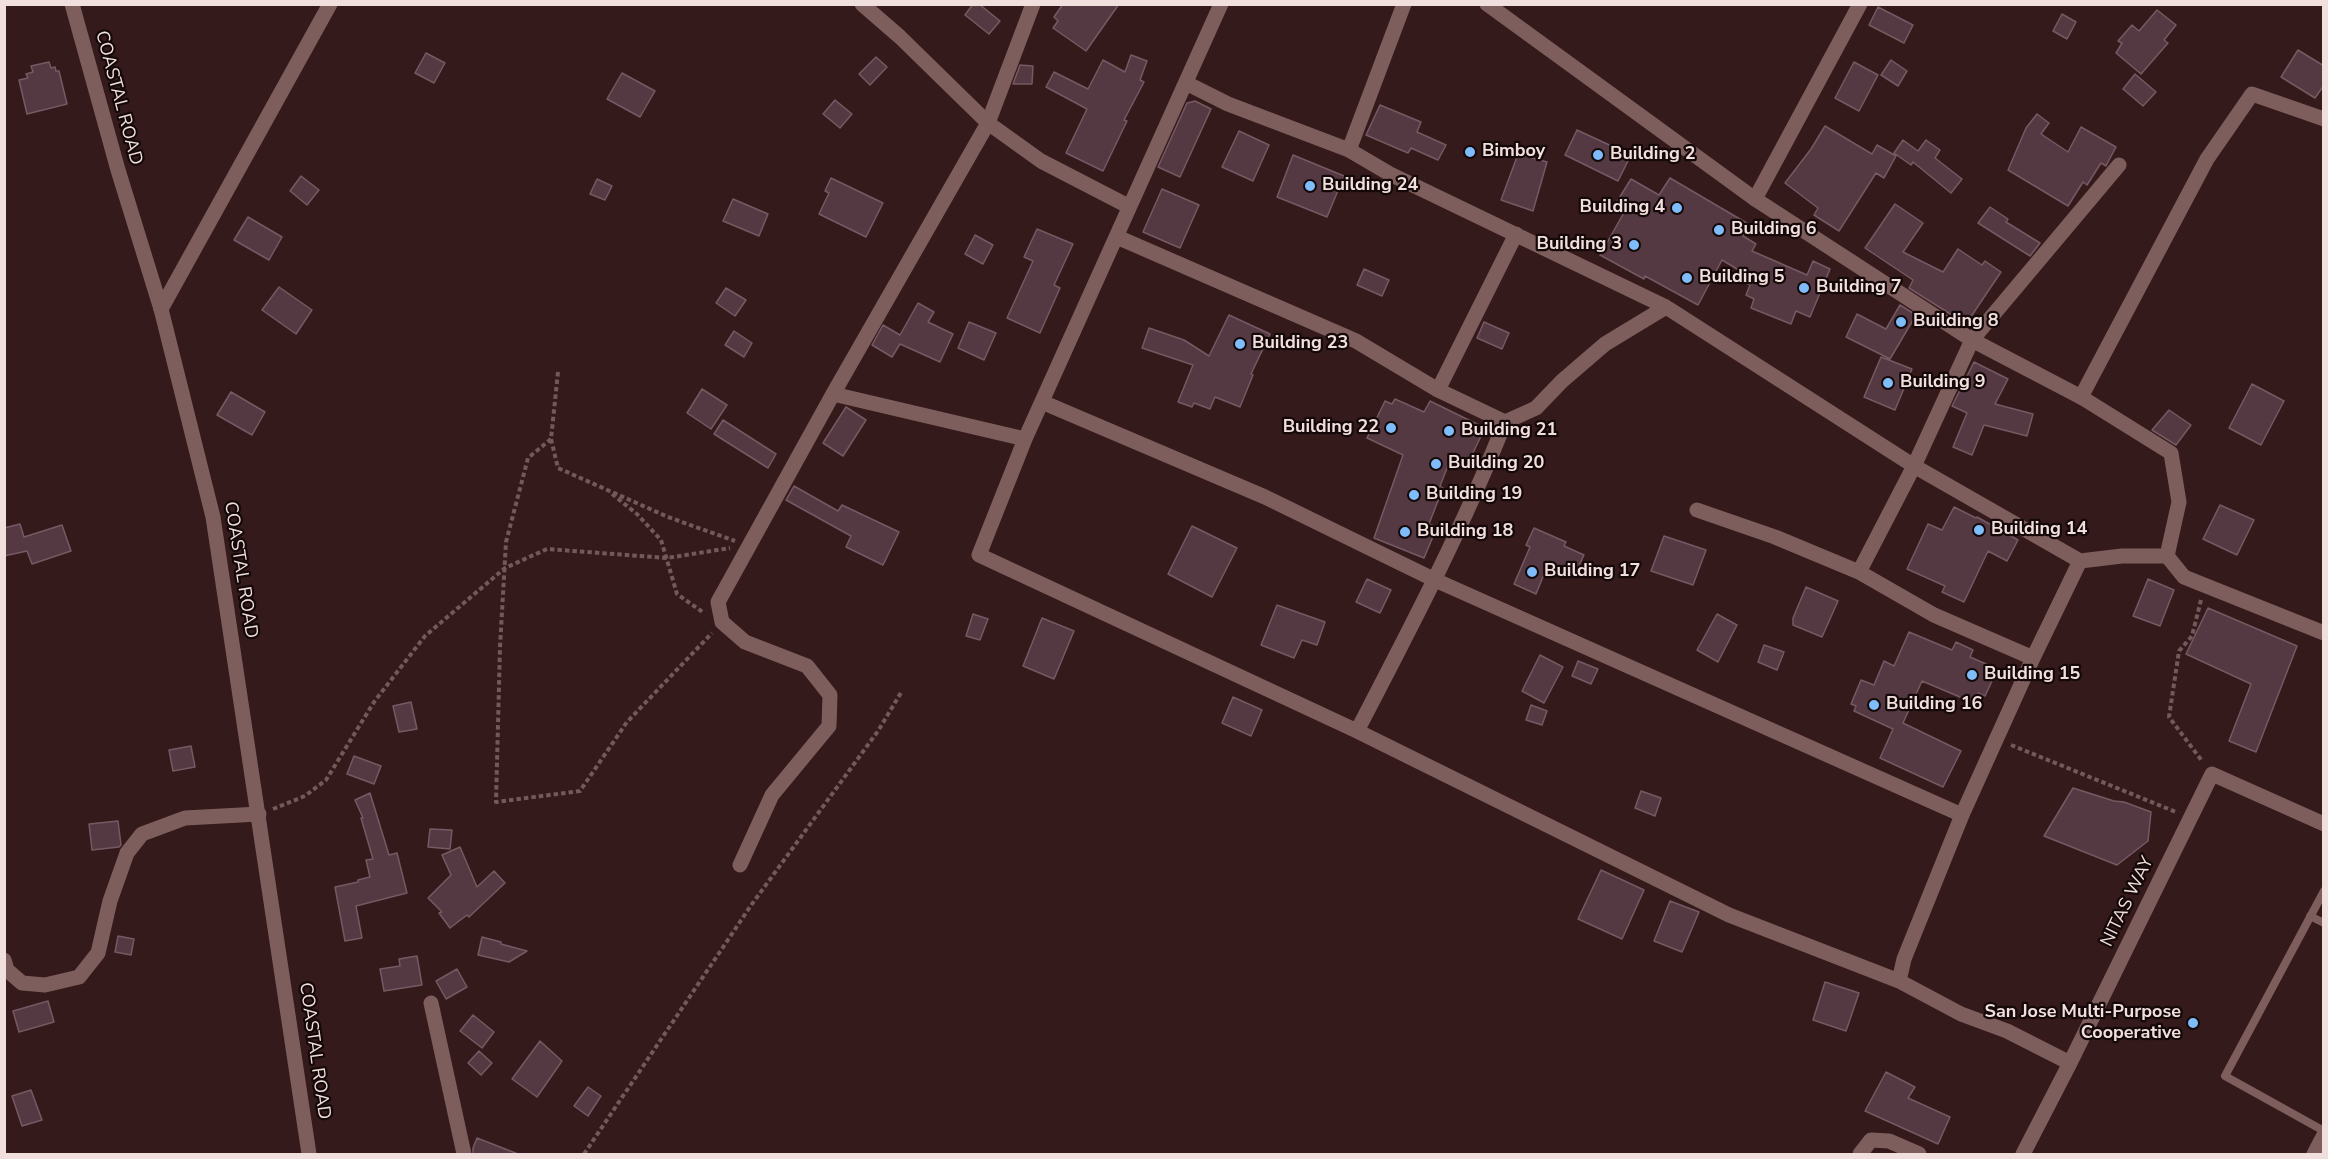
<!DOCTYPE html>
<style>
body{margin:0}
#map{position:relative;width:2328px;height:1159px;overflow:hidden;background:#341a1a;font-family:"Nunito Sans",sans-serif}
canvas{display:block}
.frame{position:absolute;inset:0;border:6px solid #f1dfde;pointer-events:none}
</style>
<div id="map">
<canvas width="2328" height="1159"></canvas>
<div class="frame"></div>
</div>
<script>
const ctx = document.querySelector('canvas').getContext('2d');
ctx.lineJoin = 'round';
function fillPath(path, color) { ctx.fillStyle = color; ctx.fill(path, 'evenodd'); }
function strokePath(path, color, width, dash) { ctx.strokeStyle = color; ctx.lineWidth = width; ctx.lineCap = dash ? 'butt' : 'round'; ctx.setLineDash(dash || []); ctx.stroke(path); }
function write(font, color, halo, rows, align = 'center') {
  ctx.font = font + ' "Nunito Sans",sans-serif'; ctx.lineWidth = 4.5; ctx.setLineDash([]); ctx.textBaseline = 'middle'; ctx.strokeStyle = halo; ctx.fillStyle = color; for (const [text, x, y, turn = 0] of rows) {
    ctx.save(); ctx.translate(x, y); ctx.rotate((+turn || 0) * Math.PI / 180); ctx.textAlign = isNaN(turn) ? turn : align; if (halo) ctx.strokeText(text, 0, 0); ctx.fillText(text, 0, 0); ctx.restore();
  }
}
const building = new Path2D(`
 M 973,4 L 979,4 L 1000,21 L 989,34 L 965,15 Z
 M 1063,4 L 1119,4 L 1086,51 L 1053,28 L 1058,21 L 1054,17 Z
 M 1878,7 L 1913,25 L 1904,43 L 1869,25 Z
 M 2157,10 L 2176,25 L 2164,40 L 2168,43 L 2141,74 L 2116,53 L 2122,43 L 2118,41 L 2132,25 L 2139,31 Z
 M 2062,14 L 2076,22 L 2067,39 L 2053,31 Z
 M 2298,50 L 2324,66 L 2324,85 L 2315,98 L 2281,77 Z
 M 426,53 L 445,63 L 434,83 L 415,73 Z
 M 1131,55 L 1147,61 L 1140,80 L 1144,82 L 1124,120 L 1127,121 L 1103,171 L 1066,153 L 1087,109 L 1046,87 L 1054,72 L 1088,89 L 1103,60 L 1125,72 Z
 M 876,57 L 887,67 L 870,85 L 859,74 Z
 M 1891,60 L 1907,71 L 1898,86 L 1881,75 Z
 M 49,62 L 51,68 L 55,67 L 56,71 L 59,71 L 67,104 L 27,114 L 19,80 L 28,78 L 26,74 L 33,72 L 31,66 Z
 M 1854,62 L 1878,75 L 1859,111 L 1835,98 Z
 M 1020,65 L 1033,66 L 1032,84 L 1013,84 Z
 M 622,73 L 655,91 L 640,117 L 607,99 Z
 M 2135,74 L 2156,92 L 2143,106 L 2123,89 Z
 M 835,100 L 852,114 L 840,128 L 823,114 Z
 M 1195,101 L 1211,109 L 1180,177 L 1158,167 L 1187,103 Z
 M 1380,105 L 1421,122 L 1417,132 L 1446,145 L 1438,160 L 1411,148 L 1408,153 L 1366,135 Z
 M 2037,114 L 2049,123 L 2041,134 L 2068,152 L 2081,127 L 2116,147 L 2107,164 L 2106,166 L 2101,163 L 2087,185 L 2083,182 L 2068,206 L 2008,170 L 2026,128 Z
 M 1825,126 L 1872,154 L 1877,145 L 1896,156 L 1884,178 L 1876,173 L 1839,231 L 1814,215 L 1818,208 L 1785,183 L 1811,149 Z
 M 1577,130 L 1631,155 L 1618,181 L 1565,155 Z
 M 1239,131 L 1269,145 L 1253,181 L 1222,167 Z
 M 1903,140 L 1918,151 L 1926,140 L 1940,150 L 1935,158 L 1962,179 L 1951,193 L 1913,162 L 1911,165 L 1894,153 Z
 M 1518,154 L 1547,162 L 1533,211 L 1501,200 Z
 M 1293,155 L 1344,176 L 1327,217 L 1277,197 Z
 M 301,176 L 319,190 L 307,205 L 290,191 Z
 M 831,178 L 883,203 L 866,237 L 819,214 L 829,193 L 825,191 Z
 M 1670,178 L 1750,225 L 1743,236 L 1756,244 L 1752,251 L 1807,275 L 1813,261 L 1830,269 L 1810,317 L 1796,311 L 1791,324 L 1751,308 L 1754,299 L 1746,295 L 1750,285 L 1744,282 L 1747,275 L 1722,260 L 1698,305 L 1645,276 L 1644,279 L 1600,255 L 1626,209 L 1616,203 L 1631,179 L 1659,195 Z
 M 597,179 L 612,186 L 605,200 L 590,194 Z
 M 1162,189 L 1199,205 L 1180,248 L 1143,232 Z
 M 733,199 L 768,214 L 759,236 L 723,221 Z
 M 1895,204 L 1923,223 L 1903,252 L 1943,272 L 1958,249 L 1982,265 L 1985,261 L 2001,272 L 1966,324 L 1909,288 L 1913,280 L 1865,248 Z
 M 1990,207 L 2008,219 L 2006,222 L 2040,243 L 2030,256 L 1978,223 Z
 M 248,217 L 282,237 L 269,260 L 234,240 Z
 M 1037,229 L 1073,244 L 1054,285 L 1060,288 L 1040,333 L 1007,318 L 1033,261 L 1024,257 Z
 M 975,235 L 993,245 L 983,264 L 965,254 Z
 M 1364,269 L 1389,280 L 1382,296 L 1357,285 Z
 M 279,287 L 312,310 L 296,334 L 262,310 Z
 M 726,288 L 746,300 L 735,316 L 716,303 Z
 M 918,303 L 934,312 L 928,322 L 953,334 L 940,362 L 900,344 L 892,357 L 872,345 L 883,325 L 900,335 Z
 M 1900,305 L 1916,315 L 1890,359 L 1846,337 L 1857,314 L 1886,329 Z
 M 1229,315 L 1270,334 L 1251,374 L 1253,375 L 1240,407 L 1215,397 L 1210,409 L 1194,403 L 1192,407 L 1178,402 L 1193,365 L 1142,348 L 1149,328 L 1184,340 L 1209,356 Z
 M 969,322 L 996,333 L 984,360 L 958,348 Z
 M 1484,322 L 1509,333 L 1502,349 L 1477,338 Z
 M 734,331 L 752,343 L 744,357 L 725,345 Z
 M 1881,357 L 1912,369 L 1895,410 L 1864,397 Z
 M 1974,362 L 2008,379 L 1995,404 L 2033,414 L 2027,436 L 1984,425 L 1972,455 L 1953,447 L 1967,413 L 1952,406 Z
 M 2252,384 L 2284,401 L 2261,445 L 2229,428 Z
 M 702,389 L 727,405 L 711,429 L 687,413 Z
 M 231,392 L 265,412 L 252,435 L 217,415 Z
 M 1395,399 L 1424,412 L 1430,401 L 1485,428 L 1469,461 L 1453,453 L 1440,486 L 1443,488 L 1429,524 L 1437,527 L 1424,558 L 1374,538 L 1403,455 L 1367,438 L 1385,401 L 1392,404 Z
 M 846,407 L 866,420 L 843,456 L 823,443 Z
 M 2169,410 L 2191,425 L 2176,445 L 2152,430 Z
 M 723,420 L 776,454 L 768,468 L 714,434 Z
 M 794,486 L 838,511 L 842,505 L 899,532 L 883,565 L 846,547 L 851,536 L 786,500 Z
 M 2220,505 L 2254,520 L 2237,555 L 2203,539 Z
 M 1954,507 L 1976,518 L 1977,517 L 2018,540 L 2007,561 L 1988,551 L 1964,602 L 1942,592 L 1945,586 L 1907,569 L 1928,524 L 1942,530 Z
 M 20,524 L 24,537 L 62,525 L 71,551 L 32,564 L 27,551 L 4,556 L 4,528 Z
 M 1192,526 L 1237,548 L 1212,597 L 1168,574 Z
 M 1534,528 L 1566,542 L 1564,546 L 1584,555 L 1575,574 L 1549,562 L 1536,594 L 1514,584 L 1530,547 L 1526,545 Z
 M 1664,536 L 1706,550 L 1693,585 L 1651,571 Z
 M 1367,579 L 1391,590 L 1380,613 L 1356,602 Z
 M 2148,579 L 2174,590 L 2160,626 L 2133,616 Z
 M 1806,587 L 1838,601 L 1822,637 L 1793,625 L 1793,618 Z
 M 1277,605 L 1325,622 L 1317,645 L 1302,640 L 1294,658 L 1261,645 Z
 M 2208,608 L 2297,646 L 2256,752 L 2229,741 L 2251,684 L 2186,654 Z
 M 973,614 L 988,619 L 980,640 L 966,636 Z
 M 1717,614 L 1737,625 L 1718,662 L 1697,650 Z
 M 1042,618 L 1074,631 L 1054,679 L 1023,666 Z
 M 1909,632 L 1952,650 L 1956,642 L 1973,650 L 1970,657 L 1993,667 L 1988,679 L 1992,681 L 1985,696 L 1978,693 L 1974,703 L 1922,681 L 1903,723 L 1961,751 L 1943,787 L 1880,758 L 1893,729 L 1854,711 L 1856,706 L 1851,704 L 1861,680 L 1874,685 L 1884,661 L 1894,666 Z
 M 1764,645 L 1784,652 L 1777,670 L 1758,662 Z
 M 1540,655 L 1563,667 L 1544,703 L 1522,691 Z
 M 1578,661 L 1598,669 L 1591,684 L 1572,676 Z
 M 1233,697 L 1262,710 L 1251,736 L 1222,723 Z
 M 411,702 L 417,729 L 399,732 L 393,706 Z
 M 1531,705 L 1547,711 L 1542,725 L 1526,720 Z
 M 191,746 L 195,767 L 173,771 L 169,750 Z
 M 354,756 L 381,766 L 374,784 L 347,774 Z
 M 2073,788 L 2114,801 L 2124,802 L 2151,812 L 2148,841 L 2117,865 L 2044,836 Z
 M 1641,791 L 1661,798 L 1655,816 L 1635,808 Z
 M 370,793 L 389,855 L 397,853 L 407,893 L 356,906 L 362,938 L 345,941 L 335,887 L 358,882 L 358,880 L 370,877 L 366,860 L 373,859 L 361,818 L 363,818 L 355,800 Z
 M 118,821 L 121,845 L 119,847 L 92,850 L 89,824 Z
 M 430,829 L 452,830 L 450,849 L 428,847 Z
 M 460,847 L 477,887 L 494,871 L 505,883 L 469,917 L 467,915 L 450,928 L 439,913 L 442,912 L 428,898 L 451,875 L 442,855 Z
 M 1601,870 L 1644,890 L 1622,939 L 1578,919 Z
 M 1670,901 L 1699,912 L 1682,952 L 1654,941 Z
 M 118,936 L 134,939 L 131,955 L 115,952 Z
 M 482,937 L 501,942 L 501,944 L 527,951 L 509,962 L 478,955 Z
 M 417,956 L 422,985 L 384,991 L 380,969 L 400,966 L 399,959 Z
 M 457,969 L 467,987 L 446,999 L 436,981 Z
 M 1825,982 L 1859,993 L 1846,1031 L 1813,1020 Z
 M 48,1001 L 54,1022 L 19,1032 L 13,1011 Z
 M 473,1015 L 494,1032 L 482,1048 L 460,1031 Z
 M 540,1041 L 562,1061 L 537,1097 L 512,1079 Z
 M 479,1051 L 492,1063 L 481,1075 L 468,1063 Z
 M 1886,1072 L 1915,1087 L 1908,1098 L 1950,1117 L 1938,1144 L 1865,1111 Z
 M 588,1087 L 601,1096 L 588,1116 L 574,1106 Z
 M 31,1090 L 42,1120 L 22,1126 L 12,1096 Z
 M 477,1138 L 518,1154 L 517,1155 L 473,1155 L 473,1148 Z`);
const path = new Path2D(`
 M 558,372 L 551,439 L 558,468 L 668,517 L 735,541
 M 551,439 L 528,458 L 506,542 L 500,647 L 496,802 L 580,791 L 627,722 L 712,633
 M 612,494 L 637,514 L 661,540 L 677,594 L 704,613
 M 2201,600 L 2192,636 L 2179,651 L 2169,717 L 2202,761
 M 2011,745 L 2176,812
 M 273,809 L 305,796 L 326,780 L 374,702 L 425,636 L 505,568 L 547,549 L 667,558 L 730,548
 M 584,1154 L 752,904 L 878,731 L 902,691`);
const service = new Path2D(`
 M 2324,891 L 2225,1076 L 2324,1131
 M 2310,916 L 2324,923`);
const minor = new Path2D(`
 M 862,4 L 900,37 L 988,123 L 1041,161 L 1128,206
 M 1221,4 L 1025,439 L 979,555 L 1357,731 L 1729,915 L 1899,981
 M 1186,83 L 1228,104 L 1349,150 L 1390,174 L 1666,307 L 1914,466 L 2080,561
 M 1349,150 L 1404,4
 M 1755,199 L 1860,4
 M 1117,237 L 1356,341 L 1438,390 L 1505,422 C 1463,528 1410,629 1357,731
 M 161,309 L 330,4
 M 1438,390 L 1516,234
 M 833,394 L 1025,439
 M 2081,397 L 2207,159 L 2252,94 L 2324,119
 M 1042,402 L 1265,497 L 1435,580 L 1962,815
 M 1505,422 L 1536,408 L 1562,381 L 1605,344 L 1666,307
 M 1697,510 L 1775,537 L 1859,572 L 1934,615 L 2033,658
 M 1859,572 L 1914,466 L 1972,340 L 2119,165
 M 740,865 L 772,795 L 829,726 L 830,695 L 807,666 L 745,642 L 722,622 L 718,602 L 833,394 L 988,123 L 1033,4
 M 4,960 L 7,970 L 22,983 L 45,985 L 79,977 L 98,953 L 110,901 L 127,853 L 142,834 L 185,818 L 259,814
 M 431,1003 L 464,1154
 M 2070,1063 L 2007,1031 L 1961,1014 L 1899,981 L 1904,959 L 1962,815 L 2033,658 L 2080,561 L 2122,556 L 2167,556
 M 1860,1154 L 1871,1140 L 1889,1141 L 1919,1154
 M 2023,1154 L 2070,1063 L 2212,774 L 2324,824
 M 2314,1154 L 2324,1135`);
const tertiary = new Path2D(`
 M 72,4 L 118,170 L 161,309 L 213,517 L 309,1154
 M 1487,4 L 1755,199 L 1972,340 L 2081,397 L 2171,453 L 2179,502 L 2167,556 L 2184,577 L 2324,633`);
const markers = [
 [1470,152,6,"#7fbdfa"],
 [1598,155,6,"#7fbdfa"],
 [1310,186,6,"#7fbdfa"],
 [1677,208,6,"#7fbdfa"],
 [1719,230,6,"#7fbdfa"],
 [1634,245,6,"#7fbdfa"],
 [1687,278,6,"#7fbdfa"],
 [1804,288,6,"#7fbdfa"],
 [1901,322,6,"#7fbdfa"],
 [1240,344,6,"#7fbdfa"],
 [1888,383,6,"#7fbdfa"],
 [1391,428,6,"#7fbdfa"],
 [1449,431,6,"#7fbdfa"],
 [1436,464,6,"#7fbdfa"],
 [1414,495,6,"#7fbdfa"],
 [1979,530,6,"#7fbdfa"],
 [1405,532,6,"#7fbdfa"],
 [1532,572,6,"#7fbdfa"],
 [1972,675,6,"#7fbdfa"],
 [1874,705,6,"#7fbdfa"],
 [2193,1023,6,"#7fbdfa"]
];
const streetNames = [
 ["COASTAL ROAD",118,98,75],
 ["COASTAL ROAD",240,570,81],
 ["NITAS WAY",2128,902,-64],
 ["COASTAL ROAD",314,1051,82]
];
const poiNames = [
 ["Bimboy",1482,152],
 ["Building 2",1610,155],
 ["Building 24",1322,186],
 ["Building 4",1665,208,"right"],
 ["Building 6",1731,230],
 ["Building 3",1622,245,"right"],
 ["Building 5",1699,278],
 ["Building 7",1816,288],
 ["Building 8",1913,322],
 ["Building 23",1252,344],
 ["Building 9",1900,383],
 ["Building 22",1379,428,"right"],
 ["Building 21",1461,431],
 ["Building 20",1448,464],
 ["Building 19",1426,495],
 ["Building 14",1991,530],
 ["Building 18",1417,532],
 ["Building 17",1544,572],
 ["Building 15",1984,675],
 ["Building 16",1886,705],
 ["San Jose Multi-Purpose",2181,1013,"right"],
 ["Cooperative",2181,1034,"right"]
];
fillPath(building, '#543943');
strokePath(building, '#765963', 1.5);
strokePath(path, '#725a5a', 4, [4.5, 3]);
strokePath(service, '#7e5e5d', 8);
strokePath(minor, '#7e5e5d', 15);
strokePath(tertiary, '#7e5e5d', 15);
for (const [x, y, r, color] of markers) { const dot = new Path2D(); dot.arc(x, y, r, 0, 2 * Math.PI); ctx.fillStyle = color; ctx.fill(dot); strokePath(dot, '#140908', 2); }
write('18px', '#f1dfde', '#140908', streetNames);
write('bold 18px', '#f1dfde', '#140908', poiNames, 'left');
</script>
